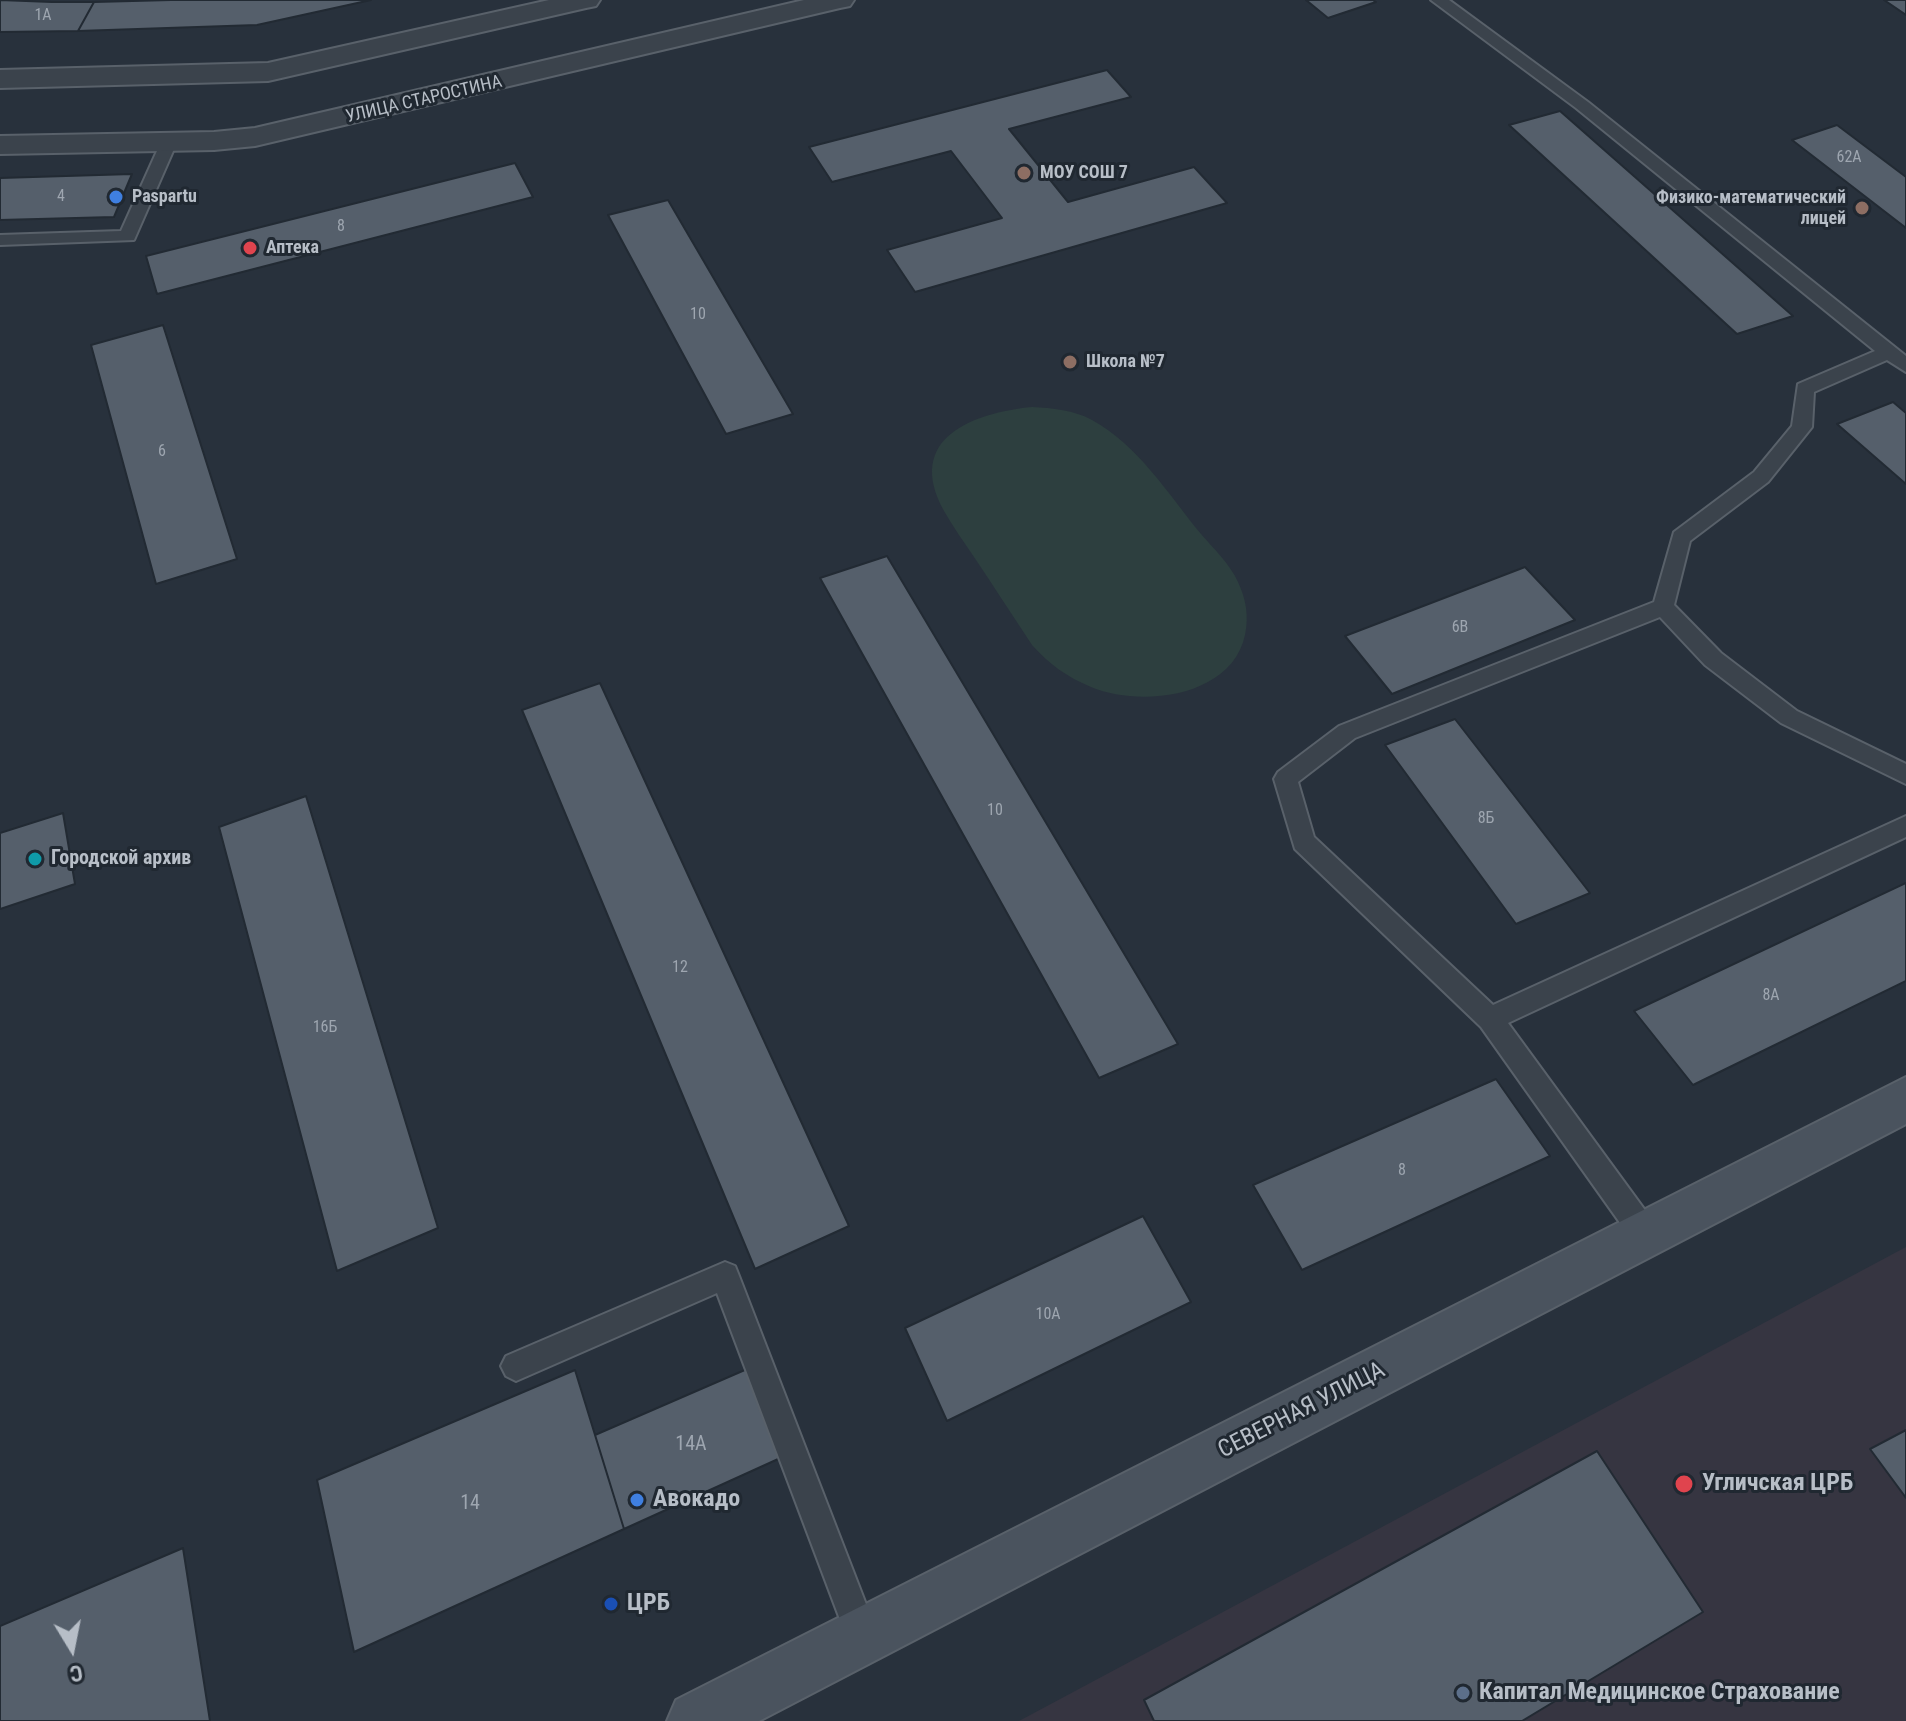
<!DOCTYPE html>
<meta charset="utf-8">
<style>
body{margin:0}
#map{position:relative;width:1906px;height:1721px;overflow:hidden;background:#28313c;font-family:"Roboto Condensed",sans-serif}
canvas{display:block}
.north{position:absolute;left:32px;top:1609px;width:80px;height:80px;-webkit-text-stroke:6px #202831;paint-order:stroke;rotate:170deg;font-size:22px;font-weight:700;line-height:32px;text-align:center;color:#b7bec7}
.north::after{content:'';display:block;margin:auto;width:28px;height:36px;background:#b7bec7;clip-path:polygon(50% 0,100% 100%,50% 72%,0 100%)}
</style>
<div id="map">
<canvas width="1906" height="1721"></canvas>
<div class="north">С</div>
</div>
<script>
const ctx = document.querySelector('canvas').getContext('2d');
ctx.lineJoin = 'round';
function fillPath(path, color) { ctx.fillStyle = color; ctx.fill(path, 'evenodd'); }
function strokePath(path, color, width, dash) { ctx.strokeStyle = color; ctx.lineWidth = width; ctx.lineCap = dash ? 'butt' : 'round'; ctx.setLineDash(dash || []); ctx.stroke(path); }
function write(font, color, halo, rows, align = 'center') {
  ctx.font = font + ' "Roboto Condensed",sans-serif'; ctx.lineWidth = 6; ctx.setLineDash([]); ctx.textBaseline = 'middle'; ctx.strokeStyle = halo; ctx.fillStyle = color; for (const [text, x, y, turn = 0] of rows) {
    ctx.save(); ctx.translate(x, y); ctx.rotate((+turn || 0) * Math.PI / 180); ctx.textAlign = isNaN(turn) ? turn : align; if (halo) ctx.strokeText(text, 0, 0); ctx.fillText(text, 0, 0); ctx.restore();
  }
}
const medical = new Path2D(`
 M 1906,1247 L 1906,1721 L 1019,1721 Z`);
const green = new Path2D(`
 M 1032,407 C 1052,408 1074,410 1092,420 C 1138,445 1168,494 1201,534 C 1213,548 1230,564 1238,582 C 1246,599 1249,616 1245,635 C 1232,697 1141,708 1091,687 C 1067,677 1049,664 1032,645 C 1013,616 994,587 974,557 C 964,542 953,527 944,511 C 904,438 973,413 1032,407 Z`);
const building = new Path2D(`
 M 0,0 L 52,2 L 94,2 L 78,31 L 0,32 Z
 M 171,0 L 371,0 L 257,25 L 78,31 L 94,2 Z
 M 1306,0 L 1373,0 L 1376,2 L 1328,18 Z
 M 1884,0 L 1906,0 L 1906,15 Z
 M 1107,70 L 1131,97 L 1009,129 L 1068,202 L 1194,167 L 1227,203 L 915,292 L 887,250 L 1002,218 L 951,151 L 832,182 L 809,147 Z
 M 1560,111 L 1793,316 L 1737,334 L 1509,125 Z
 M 1837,125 L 1906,177 L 1906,228 L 1792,140 Z
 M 515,163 L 533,197 L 157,294 L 146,256 Z
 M 132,174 L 114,217 L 0,220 L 0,178 Z
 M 668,200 L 793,414 L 726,434 L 608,215 Z
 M 163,325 L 237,559 L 156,584 L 91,345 Z
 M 1893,402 L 1906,413 L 1906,484 L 1837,424 Z
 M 887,556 L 1178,1044 L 1099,1078 L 820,578 Z
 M 1525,567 L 1575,620 L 1392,694 L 1345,636 Z
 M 600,683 L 849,1226 L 755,1269 L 522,710 Z
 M 1455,719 L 1590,893 L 1516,924 L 1385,745 Z
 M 306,796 L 438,1228 L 337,1271 L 219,827 Z
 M 63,813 L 75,884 L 0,909 L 0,833 Z
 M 1906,883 L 1906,981 L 1693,1085 L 1634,1011 Z
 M 1496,1079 L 1550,1156 L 1302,1270 L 1253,1185 Z
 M 1143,1216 L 1191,1302 L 947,1421 L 905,1328 Z
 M 754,1366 L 787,1455 L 624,1529 L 595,1435 Z
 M 575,1370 L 624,1529 L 354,1652 L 317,1480 Z
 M 1906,1430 L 1906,1498 L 1870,1449 Z
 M 1597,1451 L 1703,1612 L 1522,1721 L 1154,1721 L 1144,1700 Z
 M 183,1548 L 210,1721 L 0,1721 L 0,1626 Z`);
const lane = new Path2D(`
 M 1431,0 L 1449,0 L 1588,102 L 1906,356 L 1906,372 L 1887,360 L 1814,392 L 1812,427 L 1768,482 L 1690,541 L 1674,605 L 1721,653 L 1797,711 L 1906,764 L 1906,784 L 1781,723 L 1705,665 L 1660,617 L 1355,738 L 1298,782 L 1314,837 L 1493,1005 L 1906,816 L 1906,837 L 1508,1023 L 1655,1224 L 1659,1234 L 1655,1244 L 1645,1247 L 1635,1244 L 1481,1027 L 1295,849 L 1274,779 L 1278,772 L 1339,726 L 1654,602 L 1674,532 L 1754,472 L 1792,426 L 1798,384 L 1875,351 L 1576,108 Z
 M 169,137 L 177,142 L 134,240 L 0,245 L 0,235 L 121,231 L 161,142 Z
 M 725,1262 L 735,1266 L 739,1276 L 879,1638 L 874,1649 L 863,1654 L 852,1649 L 847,1638 L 717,1293 L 516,1381 L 506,1376 L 501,1366 L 506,1356 Z`);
const street = new Path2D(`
 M 549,0 L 600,0 L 596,6 L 586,8 L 268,81 L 0,88 L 0,70 L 268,63 Z
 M 804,0 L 854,0 L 850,6 L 840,8 L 255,146 L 214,150 L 0,154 L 0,136 L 214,132 L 255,128 Z`);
const secondary = new Path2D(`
 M 1906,1077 L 1906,1124 L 759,1721 L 667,1721 L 676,1700 Z`);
const markers = [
 [1024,173,8,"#8d6e63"],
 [116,197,8,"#3f7fe0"],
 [1862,208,8,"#8d6e63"],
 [250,248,8,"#e0444e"],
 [1070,362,8,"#8d6e63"],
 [35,859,8,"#0f9aa8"],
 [1684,1484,10,"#e0444e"],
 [637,1500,8,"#3f7fe0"],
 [611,1604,8,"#1a4fb4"],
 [1463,1693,8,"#5c6f8a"]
];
const numberNames = [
 ["1А",43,16],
 ["62А",1849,158],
 ["4",61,197],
 ["8",341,227],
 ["10",698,315],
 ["6",162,452],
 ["6В",1460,628],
 ["10",995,811],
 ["8Б",1486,819],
 ["12",680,968],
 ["8А",1771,996],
 ["16Б",325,1028],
 ["8",1402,1171],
 ["10А",1048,1315]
];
const farStreetnames = [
 ["УЛИЦА СТАРОСТИНА",424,100,-13]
];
const farPoinames = [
 ["МОУ СОШ 7",1040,173],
 ["Paspartu",132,197],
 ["Физико-математический",1846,198,"right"],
 ["лицей",1846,219,"right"],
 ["Аптека",266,248],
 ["Школа №7",1086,362]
];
const poiNames = [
 ["Городской архив",51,859]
];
const nearNumbernames = [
 ["14А",691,1445],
 ["14",470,1504]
];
const nearStreetnames = [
 ["СЕВЕРНАЯ УЛИЦА",1302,1411,-27]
];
const nearPoinames = [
 ["Угличская ЦРБ",1702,1484],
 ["Авокадо",653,1500],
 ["ЦРБ",627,1604],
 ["Капитал Медицинское Страхование",1479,1693]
];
fillPath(medical, '#363541');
fillPath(green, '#2d3f3f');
fillPath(building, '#555f6b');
strokePath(building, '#222a33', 2);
strokePath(lane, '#59616a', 4);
strokePath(street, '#59616a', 4);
strokePath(secondary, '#59616a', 4);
fillPath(lane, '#3b434c');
fillPath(street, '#3b434c');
fillPath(secondary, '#4a535e');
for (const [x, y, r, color] of markers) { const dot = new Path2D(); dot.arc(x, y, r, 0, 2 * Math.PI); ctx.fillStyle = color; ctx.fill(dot); strokePath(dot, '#202831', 3); }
write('16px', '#9ea6b0', null, numberNames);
write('18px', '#b7bec7', '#202831', farStreetnames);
write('bold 18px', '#b7bec7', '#202831', farPoinames, 'left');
write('bold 20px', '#b7bec7', '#202831', poiNames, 'left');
write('20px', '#9ea6b0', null, nearNumbernames);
write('24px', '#b7bec7', '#202831', nearStreetnames);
write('bold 24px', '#b7bec7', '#202831', nearPoinames, 'left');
</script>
